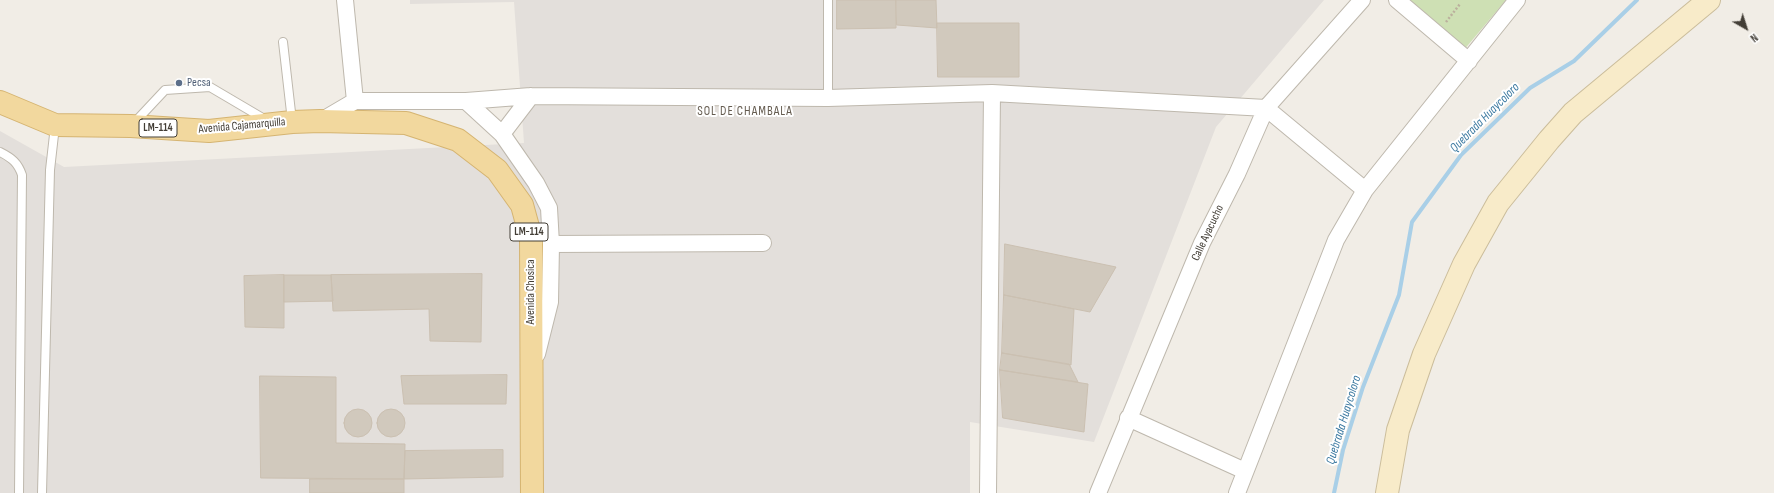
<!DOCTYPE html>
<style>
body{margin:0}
#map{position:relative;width:1774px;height:493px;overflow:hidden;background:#f1ede6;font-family:"Sofia Sans Condensed",sans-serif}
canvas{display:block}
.north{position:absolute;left:1726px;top:8px;width:40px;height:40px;-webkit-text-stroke:3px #fff;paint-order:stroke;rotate:141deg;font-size:11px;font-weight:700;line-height:16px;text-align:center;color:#433e36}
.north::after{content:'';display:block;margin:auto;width:14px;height:18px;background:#433e36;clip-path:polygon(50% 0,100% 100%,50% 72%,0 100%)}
</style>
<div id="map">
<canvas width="1774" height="493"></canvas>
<div class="north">N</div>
</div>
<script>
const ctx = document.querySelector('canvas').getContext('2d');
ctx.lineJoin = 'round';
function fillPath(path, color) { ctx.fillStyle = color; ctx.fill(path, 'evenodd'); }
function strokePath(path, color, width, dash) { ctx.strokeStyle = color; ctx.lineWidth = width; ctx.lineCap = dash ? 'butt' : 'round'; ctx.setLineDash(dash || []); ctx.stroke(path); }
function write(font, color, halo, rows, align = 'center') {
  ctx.font = font + ' "Sofia Sans Condensed",sans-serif'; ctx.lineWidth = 4; ctx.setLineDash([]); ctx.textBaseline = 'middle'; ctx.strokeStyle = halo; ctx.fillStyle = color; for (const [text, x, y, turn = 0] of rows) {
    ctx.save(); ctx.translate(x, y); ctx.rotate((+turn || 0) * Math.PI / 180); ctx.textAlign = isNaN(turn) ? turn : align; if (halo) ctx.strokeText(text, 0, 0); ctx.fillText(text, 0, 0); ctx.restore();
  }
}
const industrial = new Path2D(`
 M 410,0 L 1324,0 L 1216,127 L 1094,442 L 970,422 L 970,493 L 0,493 L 0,131 L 64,167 L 524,143 L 514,2 L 410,4 Z`);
const green = new Path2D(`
 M 1401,0 L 1506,0 L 1463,51 Z`);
const stream = new Path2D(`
 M 1334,493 L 1343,450 L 1363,387 L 1399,295 L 1412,222 L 1461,155 L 1530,88 L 1574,61 L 1637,0`);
const building = new Path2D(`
 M 837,0 L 896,0 L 896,28 L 837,29 Z
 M 896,0 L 936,0 L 937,28 L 897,25 Z
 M 937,23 L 1019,23 L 1019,77 L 938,77 Z
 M 1005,244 L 1116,267 L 1090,312 L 1004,295 Z
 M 482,274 L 481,342 L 430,341 L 429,309 L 333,311 L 331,275 Z
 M 284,275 L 284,328 L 245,327 L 244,276 Z
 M 284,275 L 331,275 L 333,301 L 284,302 Z
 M 1004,295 L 1074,309 L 1071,365 L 1002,353 Z
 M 1002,353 L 1069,364 L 1078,382 L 1000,370 Z
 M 1000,370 L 1088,384 L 1084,432 L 1003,418 Z
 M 507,375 L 506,404 L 404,404 L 401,376 Z
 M 260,376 L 336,377 L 336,443 L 405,444 L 404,479 L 261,478 Z
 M377 423a14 14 0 1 1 28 0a14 14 0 1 1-28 0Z
 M344 423a14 14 0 1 1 28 0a14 14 0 1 1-28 0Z
 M 503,450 L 503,477 L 404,479 L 405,451 Z
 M 310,479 L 404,479 L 404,493 L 310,493 Z`);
const path = new Path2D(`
 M 1446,22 L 1460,4`);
const lane = new Path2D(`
 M 828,0 L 828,98
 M 283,42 L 292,121
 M 135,122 L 165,90 L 210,87 L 266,120
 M 0,152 C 12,158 18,163 22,175 L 19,493
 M 42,493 L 50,170 L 55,126`);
const street = new Path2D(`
 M 345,0 L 355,101
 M 1397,0 L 1469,61
 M 466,101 L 502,134 L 536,183 L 549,208 L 551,244 L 550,302 L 537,354
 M 321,121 L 355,101 L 466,101 L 531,96 L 828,98 L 992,93 L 1266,108 L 1365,190
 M 502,134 L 531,96
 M 551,244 L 763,243
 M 1128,418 L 1245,471
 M 988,493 L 992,93
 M 1098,493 L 1202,243 L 1237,174 L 1266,108 L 1362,0
 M 1237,493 L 1336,240 L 1365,190 L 1517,0`);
const secondary = new Path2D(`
 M 1387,493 L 1398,430 L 1424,354 L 1464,264 L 1498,203 L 1549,140 L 1573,113 L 1709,0`);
const primary = new Path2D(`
 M 0,102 L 55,125 L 131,126 L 209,131 L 292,122 L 320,121 L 406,123 L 458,140 L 497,170 L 522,205 L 531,238 L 532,493`);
const markers = [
 [179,83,4,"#5c6f8a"]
];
const shields = [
 [158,128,38],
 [529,232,38]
];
const shieldNames = [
 ["LM-114",158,128],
 ["LM-114",529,232]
];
const serviceNames = [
 ["Pecsa",187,83]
];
const streetNames = [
 ["Avenida Cajamarquilla",242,126,-5],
 ["Calle Ayacucho",1208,233,-65],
 ["Avenida Chosica",531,292,-90]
];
const neighbourhoodNames = [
 ["SOL DE CHAMBALA",745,112]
];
const waterNames = [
 ["Quebrada Huaycoloro",1485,118,-45],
 ["Quebrada Huaycoloro",1344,420,-73]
];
fillPath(industrial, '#e3dfdb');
fillPath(green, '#cee0b4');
strokePath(stream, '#a9cfe7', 4);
fillPath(building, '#d1c9bd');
strokePath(building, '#cbc0b1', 1);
strokePath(lane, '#beb8ad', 10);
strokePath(street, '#beb8ad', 18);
strokePath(secondary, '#cbbd9b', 24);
strokePath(primary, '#d5b471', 24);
strokePath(path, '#bbb09d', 2.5, [2, 2]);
strokePath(lane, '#fff', 8);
strokePath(street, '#fff', 16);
strokePath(secondary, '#f8ebc9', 22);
strokePath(primary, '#f2d89e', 22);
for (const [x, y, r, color] of markers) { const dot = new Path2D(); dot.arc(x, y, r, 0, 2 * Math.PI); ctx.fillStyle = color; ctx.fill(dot); strokePath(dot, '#fff', 1.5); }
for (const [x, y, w] of shields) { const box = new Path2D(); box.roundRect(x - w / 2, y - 9, w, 18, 3); ctx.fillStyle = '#fff'; ctx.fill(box); strokePath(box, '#433e36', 1); }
write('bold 11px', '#433e36', null, shieldNames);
write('12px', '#4e5e75', '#fff', serviceNames, 'left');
write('12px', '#433e36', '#fff', streetNames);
ctx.letterSpacing = '1px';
write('13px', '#645b4f', '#fff', neighbourhoodNames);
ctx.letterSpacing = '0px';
write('italic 13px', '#3d7aa1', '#fff', waterNames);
</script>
